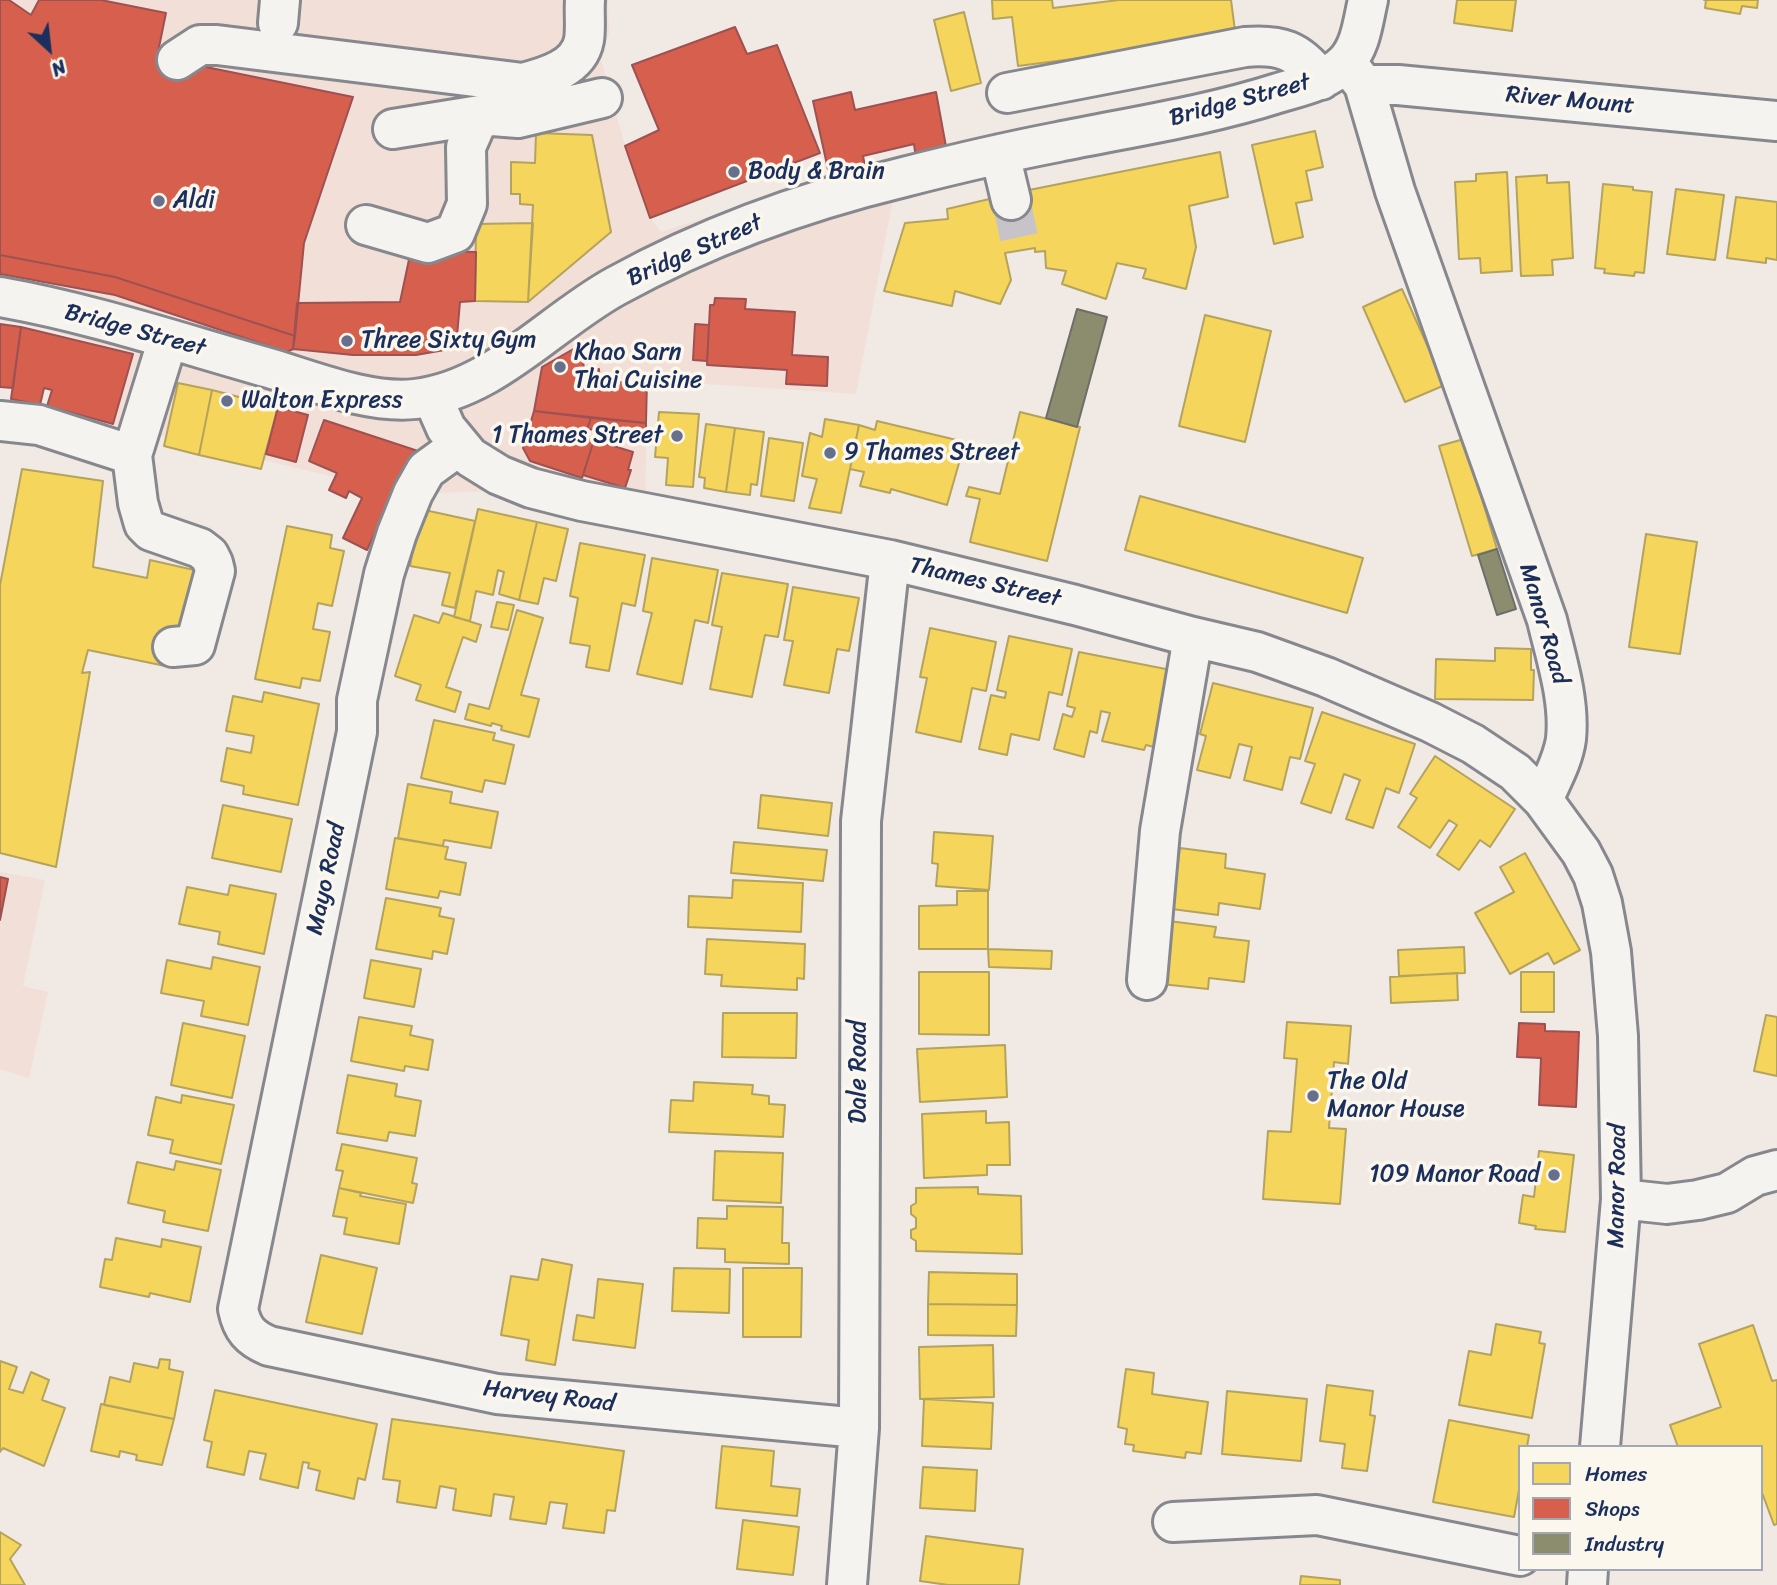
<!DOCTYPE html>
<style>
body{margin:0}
#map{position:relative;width:1777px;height:1585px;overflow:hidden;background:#f1e9e4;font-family:Sriracha,sans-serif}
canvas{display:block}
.legend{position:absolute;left:1518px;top:1445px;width:245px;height:126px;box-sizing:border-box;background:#fbf7ec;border:2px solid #a1a7b3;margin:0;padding:9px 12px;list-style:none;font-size:21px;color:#1b2f5e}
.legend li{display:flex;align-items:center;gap:14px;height:35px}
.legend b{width:35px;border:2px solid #a1a7b3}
.north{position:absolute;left:14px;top:14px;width:70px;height:70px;-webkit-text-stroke:5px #fbf7ec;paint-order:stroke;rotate:153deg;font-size:19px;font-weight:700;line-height:28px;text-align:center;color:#1b2f5e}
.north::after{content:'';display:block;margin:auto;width:24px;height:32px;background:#1b2f5e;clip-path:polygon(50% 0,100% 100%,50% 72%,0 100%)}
</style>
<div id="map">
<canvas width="1777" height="1585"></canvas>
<ul class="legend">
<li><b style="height:19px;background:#f6d55c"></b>Homes</li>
<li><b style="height:19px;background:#d6604d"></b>Shops</li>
<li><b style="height:19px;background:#8c8c6e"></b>Industry</li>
</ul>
<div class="north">N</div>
</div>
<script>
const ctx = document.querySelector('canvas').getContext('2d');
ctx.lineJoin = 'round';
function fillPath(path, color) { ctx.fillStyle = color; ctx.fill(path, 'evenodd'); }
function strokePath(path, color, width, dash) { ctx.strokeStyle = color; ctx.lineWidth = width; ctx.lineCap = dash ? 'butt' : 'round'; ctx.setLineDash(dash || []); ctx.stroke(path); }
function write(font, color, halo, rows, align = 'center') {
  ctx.font = font + ' Sriracha,sans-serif'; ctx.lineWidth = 7; ctx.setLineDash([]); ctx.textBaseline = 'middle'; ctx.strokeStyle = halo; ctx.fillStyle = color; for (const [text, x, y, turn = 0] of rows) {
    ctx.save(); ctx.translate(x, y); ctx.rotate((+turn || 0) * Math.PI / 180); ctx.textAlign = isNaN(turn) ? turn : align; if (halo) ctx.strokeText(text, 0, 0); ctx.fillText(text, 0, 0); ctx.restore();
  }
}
const built = new Path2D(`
 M 0,0 L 608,0 L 609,33 L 601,60 L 625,146 L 650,218 L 661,232 L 825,179 L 893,199 L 856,394 L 647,380 L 645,510 L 544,489 L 405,494 L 113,424 L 132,354 L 22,322 L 0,320 Z
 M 0,872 L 45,880 L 23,986 L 48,992 L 29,1078 L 0,1069 Z`);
const homes = new Path2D(`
 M 992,0 L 1052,0 L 1053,8 L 1119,0 L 1231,0 L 1236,38 L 1018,66 L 1012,17 L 993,19 Z
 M 1457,0 L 1516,0 L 1512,31 L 1454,23 Z
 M 1704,0 L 1758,0 L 1757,8 L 1742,6 L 1740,14 L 1705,8 L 1706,0 Z
 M 964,12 L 981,83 L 951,91 L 934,20 Z
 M 1315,131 L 1323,167 L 1306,171 L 1312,200 L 1296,203 L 1303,237 L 1274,244 L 1252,145 Z
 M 536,133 L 592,135 L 611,232 L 528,302 L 533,205 L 520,204 L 520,194 L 511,194 L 511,162 L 535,163 Z
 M 1220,152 L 1228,197 L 1189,206 L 1196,247 L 1186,289 L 1143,278 L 1146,269 L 1117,263 L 1106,299 L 1062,284 L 1066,271 L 1046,268 L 1045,251 L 1035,252 L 1035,248 L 1005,253 L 1011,280 L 1000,304 L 955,291 L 952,306 L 884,291 L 905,223 L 948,219 L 947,209 L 1019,192 Z
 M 1507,172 L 1512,271 L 1481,273 L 1480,258 L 1459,259 L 1455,182 L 1476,181 L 1476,174 Z
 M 1547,175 L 1547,183 L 1569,182 L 1573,258 L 1552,260 L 1553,275 L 1521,276 L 1516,177 Z
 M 1603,184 L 1633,187 L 1633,190 L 1652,192 L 1644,273 L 1635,272 L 1634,276 L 1604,273 L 1605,269 L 1595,268 Z
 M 1676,189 L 1724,195 L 1715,260 L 1667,254 Z
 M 1736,197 L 1777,202 L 1777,260 L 1766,258 L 1766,263 L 1727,258 Z
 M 533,223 L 528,302 L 475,301 L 476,224 Z
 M 1402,289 L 1445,385 L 1405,402 L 1363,307 Z
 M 1205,315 L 1271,331 L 1245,442 L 1179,426 Z
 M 178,383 L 212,390 L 199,455 L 164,446 Z
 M 212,390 L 278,407 L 261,469 L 199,455 Z
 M 659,412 L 699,414 L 693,487 L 666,485 L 668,458 L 655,457 Z
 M 1020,412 L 1080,427 L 1047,561 L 970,542 L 980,499 L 966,496 L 969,487 L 1000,494 Z
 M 825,419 L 859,425 L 841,513 L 809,508 L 817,479 L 802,476 L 810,433 L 822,437 Z
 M 877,421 L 965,442 L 947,505 L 891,489 L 890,493 L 860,486 L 864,472 L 850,469 L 859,425 L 875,430 Z
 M 706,424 L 735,428 L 726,492 L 704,488 L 705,478 L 699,477 Z
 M 735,428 L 764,432 L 757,485 L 751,484 L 750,495 L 726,492 Z
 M 769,438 L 803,443 L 794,501 L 761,496 Z
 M 1464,439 L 1497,549 L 1472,556 L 1439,446 Z
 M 22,469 L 103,481 L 93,567 L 147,578 L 150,560 L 203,572 L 192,631 L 175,627 L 170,667 L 88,650 L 82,673 L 90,672 L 56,867 L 0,853 L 0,585 Z
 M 1140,496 L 1363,558 L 1347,613 L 1125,550 Z
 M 420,509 L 475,521 L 455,608 L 442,605 L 450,573 L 410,566 Z
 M 478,509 L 537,522 L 519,600 L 499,594 L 504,572 L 498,570 L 493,595 L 476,591 L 470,621 L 454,617 Z
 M 537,522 L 568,529 L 556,581 L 544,578 L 538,604 L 519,600 Z
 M 287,526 L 332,535 L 330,548 L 344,551 L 332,606 L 318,603 L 313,629 L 330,632 L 320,681 L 302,678 L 300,688 L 255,679 Z
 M 1646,534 L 1697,542 L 1680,654 L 1629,647 Z
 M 580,543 L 645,555 L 635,606 L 622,603 L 609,671 L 586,667 L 590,646 L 570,643 L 578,598 L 570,596 Z
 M 652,558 L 718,570 L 708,623 L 695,620 L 682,684 L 637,674 L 652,613 L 643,611 Z
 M 722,573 L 788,584 L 778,637 L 765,635 L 752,697 L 710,689 L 722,627 L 712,625 Z
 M 793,587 L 859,598 L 849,651 L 837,649 L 829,693 L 784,685 L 793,641 L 784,640 Z
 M 497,602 L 514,605 L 508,630 L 491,627 Z
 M 517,610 L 543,618 L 521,695 L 539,699 L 529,737 L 501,730 L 502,726 L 492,723 L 491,726 L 465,719 L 469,704 L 489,709 Z
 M 443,613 L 481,625 L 476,642 L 463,637 L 446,687 L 461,692 L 455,712 L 416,700 L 421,685 L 395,676 L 414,615 L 439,623 Z
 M 930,628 L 996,642 L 986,691 L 972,688 L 961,742 L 916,732 L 927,678 L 920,677 Z
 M 1009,636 L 1072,649 L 1062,695 L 1049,692 L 1039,740 L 1011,734 L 1007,755 L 979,749 L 991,695 L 1005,698 L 1006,692 L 997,690 Z
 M 1495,648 L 1531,649 L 1531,670 L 1534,670 L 1533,700 L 1435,699 L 1436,659 L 1495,661 Z
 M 1079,652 L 1181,672 L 1162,749 L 1146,745 L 1144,750 L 1102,741 L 1110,713 L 1101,711 L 1097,733 L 1090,731 L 1084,757 L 1054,749 L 1063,714 L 1072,717 L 1075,708 L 1067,706 Z
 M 1213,683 L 1313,708 L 1300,759 L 1290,757 L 1282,790 L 1244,780 L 1252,747 L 1239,744 L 1230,778 L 1197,770 L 1206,736 L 1200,734 Z
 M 264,692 L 319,704 L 298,805 L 243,794 L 244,786 L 221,781 L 227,748 L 251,753 L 254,736 L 226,731 L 233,696 L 262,702 Z
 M 1322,712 L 1415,744 L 1399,793 L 1386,788 L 1373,828 L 1346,819 L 1360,780 L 1344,774 L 1331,813 L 1301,803 L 1315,764 L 1305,761 Z
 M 434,720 L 495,733 L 493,740 L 514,745 L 505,784 L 485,780 L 482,792 L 421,778 Z
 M 1435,756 L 1515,809 L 1490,847 L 1480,840 L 1459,870 L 1437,855 L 1457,825 L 1449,820 L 1430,848 L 1398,827 L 1417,798 L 1410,794 Z
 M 408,784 L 452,792 L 450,803 L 498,812 L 491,848 L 444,840 L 443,846 L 398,838 Z
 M 761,795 L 832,803 L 828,836 L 758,828 Z
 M 223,805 L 292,819 L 281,872 L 212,858 Z
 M 934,832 L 993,836 L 989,890 L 936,886 L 938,864 L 932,863 Z
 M 395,838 L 448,847 L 445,859 L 466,863 L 460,895 L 440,891 L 438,898 L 386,889 Z
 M 734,842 L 827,850 L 823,881 L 731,873 Z
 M 1180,848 L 1226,854 L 1225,868 L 1265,874 L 1260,909 L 1219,903 L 1218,915 L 1172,909 Z
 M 1525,853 L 1580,950 L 1554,964 L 1548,953 L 1510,974 L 1475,913 L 1514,892 L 1500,867 Z
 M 733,880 L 803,883 L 801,932 L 688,927 L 689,896 L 732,898 Z
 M 230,885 L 276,894 L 264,954 L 218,944 L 220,932 L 179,924 L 187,887 L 228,895 Z
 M 957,891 L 988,891 L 988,949 L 919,949 L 919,906 L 957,905 Z
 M 386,898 L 441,908 L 439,916 L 454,919 L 447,954 L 433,951 L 432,959 L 376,949 Z
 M 1169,921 L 1216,927 L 1214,937 L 1249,941 L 1244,982 L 1209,978 L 1208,989 L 1161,984 Z
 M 707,939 L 805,944 L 804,979 L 797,978 L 797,990 L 721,986 L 722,975 L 705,974 Z
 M 1464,947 L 1465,973 L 1399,976 L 1398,950 Z
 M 988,949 L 1052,951 L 1051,969 L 989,967 Z
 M 213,957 L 260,967 L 248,1025 L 201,1016 L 204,1001 L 161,993 L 167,960 L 211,969 Z
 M 371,960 L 421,969 L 414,1007 L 364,998 Z
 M 919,972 L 989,972 L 989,1035 L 919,1034 Z
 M 1521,972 L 1554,972 L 1554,1012 L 1521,1012 Z
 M 1457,973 L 1458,1000 L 1391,1003 L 1390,977 Z
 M 723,1013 L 797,1013 L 796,1058 L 722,1057 Z
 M 1766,1015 L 1777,1017 L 1777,1076 L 1754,1071 Z
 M 359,1017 L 412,1026 L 410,1035 L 433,1040 L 428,1070 L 405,1066 L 404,1071 L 351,1061 Z
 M 1287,1022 L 1351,1026 L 1348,1064 L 1334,1062 L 1329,1128 L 1346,1129 L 1340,1204 L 1263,1199 L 1268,1131 L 1291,1132 L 1297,1059 L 1284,1058 Z
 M 183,1023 L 245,1036 L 232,1098 L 171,1085 Z
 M 1005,1045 L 1007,1097 L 920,1102 L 917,1049 Z
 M 348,1075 L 397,1084 L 395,1096 L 421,1101 L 415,1136 L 389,1132 L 387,1141 L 337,1133 Z
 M 694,1082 L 753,1085 L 752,1094 L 769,1096 L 769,1104 L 785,1105 L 783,1137 L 669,1132 L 671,1100 L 693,1101 Z
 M 182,1095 L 234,1105 L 221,1164 L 170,1153 L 173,1140 L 148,1135 L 156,1097 L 181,1103 Z
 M 986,1111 L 986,1123 L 1009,1122 L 1010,1165 L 987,1165 L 987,1175 L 924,1178 L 922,1114 Z
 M 342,1144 L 417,1158 L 412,1183 L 417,1184 L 413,1203 L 339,1188 L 343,1171 L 336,1170 Z
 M 715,1151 L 783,1153 L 781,1203 L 713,1200 Z
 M 1539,1151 L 1574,1155 L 1565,1232 L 1535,1229 L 1536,1226 L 1519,1223 L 1523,1195 L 1534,1197 Z
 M 176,1161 L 221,1170 L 208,1231 L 163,1222 L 165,1211 L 128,1203 L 137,1162 L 174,1170 Z
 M 978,1187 L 978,1194 L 1021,1196 L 1022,1254 L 916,1251 L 916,1241 L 911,1238 L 911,1230 L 916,1228 L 916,1218 L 911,1214 L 911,1206 L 916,1203 L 916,1188 Z
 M 339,1188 L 361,1193 L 360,1196 L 406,1204 L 399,1244 L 344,1234 L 347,1218 L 333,1216 Z
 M 727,1206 L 783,1207 L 782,1243 L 789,1243 L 789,1264 L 725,1262 L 725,1249 L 697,1248 L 698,1218 L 727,1219 Z
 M 116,1238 L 161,1247 L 162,1239 L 201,1247 L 190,1302 L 150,1293 L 149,1297 L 100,1287 L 105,1259 L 112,1260 Z
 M 321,1255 L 377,1268 L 362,1334 L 306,1322 Z
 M 542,1259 L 572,1265 L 555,1365 L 526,1360 L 529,1340 L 501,1335 L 511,1276 L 538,1280 Z
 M 674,1268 L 730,1269 L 729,1313 L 672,1311 Z
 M 743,1268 L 802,1268 L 801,1337 L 743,1337 Z
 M 929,1272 L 1017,1274 L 1017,1305 L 928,1304 Z
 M 598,1279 L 643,1284 L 635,1348 L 573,1340 L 577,1315 L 594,1318 Z
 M 928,1304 L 1017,1305 L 1016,1336 L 928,1335 Z
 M 1496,1324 L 1541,1332 L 1539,1343 L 1545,1344 L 1532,1418 L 1459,1405 L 1469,1351 L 1491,1355 Z
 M 1753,1325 L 1772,1381 L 1777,1380 L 1777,1524 L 1774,1525 L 1761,1490 L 1761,1447 L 1678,1447 L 1670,1425 L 1721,1407 L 1699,1344 Z
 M 993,1345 L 994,1397 L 920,1399 L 919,1347 Z
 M 160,1359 L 170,1360 L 169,1369 L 183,1372 L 174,1419 L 104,1405 L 110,1377 L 130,1382 L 134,1363 L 158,1368 Z
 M 0,1361 L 17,1367 L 9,1389 L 23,1393 L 31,1372 L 49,1380 L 42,1400 L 65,1408 L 44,1466 L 3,1448 L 0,1452 Z
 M 1126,1369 L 1154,1373 L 1152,1394 L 1208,1402 L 1201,1454 L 1186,1452 L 1185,1458 L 1133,1451 L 1134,1445 L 1125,1444 L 1127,1429 L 1118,1427 Z
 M 1327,1385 L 1373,1391 L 1370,1415 L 1375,1416 L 1367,1471 L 1342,1468 L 1345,1444 L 1320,1441 Z
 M 215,1390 L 377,1424 L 365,1480 L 358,1478 L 354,1499 L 316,1490 L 320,1471 L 308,1468 L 309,1463 L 303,1462 L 298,1488 L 260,1479 L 266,1454 L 249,1451 L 244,1475 L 207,1467 L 212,1442 L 204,1440 Z
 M 1227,1391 L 1307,1399 L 1301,1461 L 1222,1454 Z
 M 924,1399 L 993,1403 L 991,1449 L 922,1446 Z
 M 101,1404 L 174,1419 L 162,1465 L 136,1460 L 137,1455 L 120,1451 L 119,1457 L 91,1451 Z
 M 392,1419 L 624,1451 L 615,1511 L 607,1510 L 604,1533 L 563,1528 L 567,1504 L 550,1502 L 546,1524 L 510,1519 L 514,1497 L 494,1494 L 491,1516 L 453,1510 L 456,1489 L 440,1486 L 436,1508 L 397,1502 L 400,1481 L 383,1479 Z
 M 1449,1420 L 1529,1435 L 1527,1447 L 1520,1447 L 1520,1485 L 1514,1517 L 1433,1502 Z
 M 722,1446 L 774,1451 L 771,1486 L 800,1489 L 797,1516 L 716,1508 Z
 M 923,1467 L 977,1470 L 975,1511 L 920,1508 Z
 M 743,1520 L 799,1527 L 793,1575 L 737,1569 Z
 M 0,1532 L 21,1545 L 10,1559 L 25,1585 L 0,1585 Z
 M 926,1536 L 1023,1549 L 1019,1585 L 948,1585 L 920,1581 Z
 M 1301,1576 L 1340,1580 L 1340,1585 L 1300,1585 Z`);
const shops = new Path2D(`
 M 0,0 L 9,0 L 31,15 L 39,0 L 101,0 L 166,13 L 157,57 L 353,97 L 304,243 L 295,336 L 115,277 L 0,255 Z
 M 735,27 L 747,54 L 777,45 L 820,153 L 650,218 L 625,146 L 659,130 L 632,65 Z
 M 851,92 L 855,110 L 936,92 L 947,152 L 916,159 L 914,144 L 863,156 L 865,166 L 829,174 L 813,101 Z
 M 411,250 L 476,252 L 475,301 L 460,302 L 456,348 L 416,355 L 353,355 L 293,349 L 297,303 L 400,302 Z
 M 0,255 L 115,277 L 295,336 L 293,349 L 287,352 L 115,295 L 0,274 Z
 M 715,298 L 746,299 L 745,309 L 795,312 L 792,355 L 828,357 L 827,386 L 786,384 L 787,370 L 707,365 L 710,305 L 714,305 Z
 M 0,324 L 21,327 L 13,388 L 0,387 Z
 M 695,324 L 709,325 L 707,361 L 693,360 Z
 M 21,327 L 133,354 L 113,424 L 47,406 L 52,390 L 44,388 L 40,405 L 11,399 Z
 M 582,344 L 584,372 L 599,369 L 600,384 L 647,380 L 646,423 L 534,411 L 542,367 Z
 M 278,407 L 308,415 L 296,462 L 266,454 Z
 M 534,411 L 591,418 L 584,438 L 594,440 L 582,478 L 530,461 L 523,448 Z
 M 591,418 L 646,423 L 646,435 L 587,429 Z
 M 324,420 L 418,451 L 399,501 L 386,509 L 367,550 L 343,538 L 362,498 L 349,491 L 346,498 L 329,490 L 337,473 L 309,461 Z
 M 594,440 L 633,452 L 628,470 L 631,470 L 625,488 L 583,475 Z
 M 0,877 L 8,879 L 0,920 Z
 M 1519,1023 L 1545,1024 L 1545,1031 L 1579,1032 L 1576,1107 L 1539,1105 L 1541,1058 L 1517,1057 Z`);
const industry = new Path2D(`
 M 1077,309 L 1107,317 L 1077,427 L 1046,418 Z
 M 1497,549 L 1516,609 L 1497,615 L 1478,555 Z`);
const minorTunnel = new Path2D(`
 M 1011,200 L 1022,251`);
const minor = new Path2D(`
 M 278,23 L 280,0
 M 177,60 L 200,45 L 217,45 L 523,83 C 546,77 579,68 584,40 C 586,27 584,13 585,0
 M 1346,62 L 1364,85 L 1395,191 L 1547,620 C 1556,658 1570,700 1566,739 C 1563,761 1551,781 1543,800
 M 1364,85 L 1398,85 L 1777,121
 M 1007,93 L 1245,47 C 1280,44 1299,50 1321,80
 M 393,129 L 480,115 L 518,118 L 602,98
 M 1000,154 L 1011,200
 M 366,225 L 428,243 L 455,233 L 467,204 L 466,147 L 480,115
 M 0,297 C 91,313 180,343 269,368 C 313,381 369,404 415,399 C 494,390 550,322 616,286 C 705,237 805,201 904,177 C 955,164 1006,152 1058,142 C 1131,127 1206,116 1278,93 C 1301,86 1327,81 1345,63 C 1361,47 1363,21 1368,0
 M 432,396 L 446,428 L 470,457 L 499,475 L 531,488 L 582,501 L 890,560 L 1075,605 L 1193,637 L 1257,652 L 1326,677 L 1430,722 L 1473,744 L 1515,772 L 1543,800 L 1581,852 L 1593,875 L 1602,903 L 1611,952 L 1618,1036 L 1621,1199 L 1600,1447
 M 0,421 L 39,425 L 132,455 L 138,503 L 144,524 L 151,531 L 200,548 L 209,555 L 213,563 L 215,571 L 195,645 L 173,647
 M 459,446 L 426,470 L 413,493 L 397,533 L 384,574 L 357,700 L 357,732 L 238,1309 C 242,1329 250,1338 269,1346 L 497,1394 L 859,1428
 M 132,455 L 168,339
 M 1147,980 L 1160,831 L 1193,637
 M 1621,1199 L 1667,1204 L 1698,1200 L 1727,1193 L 1755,1176 L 1777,1170
 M 1173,1522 L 1317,1515 L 1520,1556
 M 847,1585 L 859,1428 L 861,821 L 890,560
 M 1587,1585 L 1588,1569`);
const markers = [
 [734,172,7,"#66708d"],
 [159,201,7,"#66708d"],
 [347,341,7,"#66708d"],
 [560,367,7,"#66708d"],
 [227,401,7,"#66708d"],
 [677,436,7,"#66708d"],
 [830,453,7,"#66708d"],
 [1313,1096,7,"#66708d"],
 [1554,1175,7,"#66708d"]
];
const streetNames = [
 ["Bridge Street",1240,101,-15],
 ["River Mount",1570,101,5],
 ["Bridge Street",695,251,-24],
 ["Bridge Street",135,331,15],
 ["Thames Street",985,583,13],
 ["Manor Road",1543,624,74],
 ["Mayo Road",327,879,-78],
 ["Dale Road",859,1072,-90],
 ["Manor Road",1618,1186,-89],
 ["Harvey Road",549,1397,7]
];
const poiNames = [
 ["Body & Brain",748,172],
 ["Aldi",173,201],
 ["Three Sixty Gym",361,341],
 ["Khao Sarn",574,353],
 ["Thai Cuisine",574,381],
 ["Walton Express",241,401],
 ["1 Thames Street",663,436,"right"],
 ["9 Thames Street",844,453],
 ["The Old",1327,1082],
 ["Manor House",1327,1110],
 ["109 Manor Road",1540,1175,"right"]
];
fillPath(built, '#f2dfd8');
fillPath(homes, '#f6d55c');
strokePath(homes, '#b4a35d', 2);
fillPath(shops, '#d6604d');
strokePath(shops, '#9e5152', 2);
fillPath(industry, '#8c8c6e');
strokePath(industry, '#6a7069', 2);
strokePath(minorTunnel, '#c6c4c9', 38, [38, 19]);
strokePath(minor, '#87888e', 44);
strokePath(minor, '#f5f3ef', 38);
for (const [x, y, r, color] of markers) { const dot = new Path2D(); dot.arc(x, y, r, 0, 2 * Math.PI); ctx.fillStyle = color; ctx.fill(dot); strokePath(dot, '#fbf7ec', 2.5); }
write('24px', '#1b2f5e', '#fbf7ec', streetNames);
write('24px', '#1b2f5e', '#fbf7ec', poiNames, 'left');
</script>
